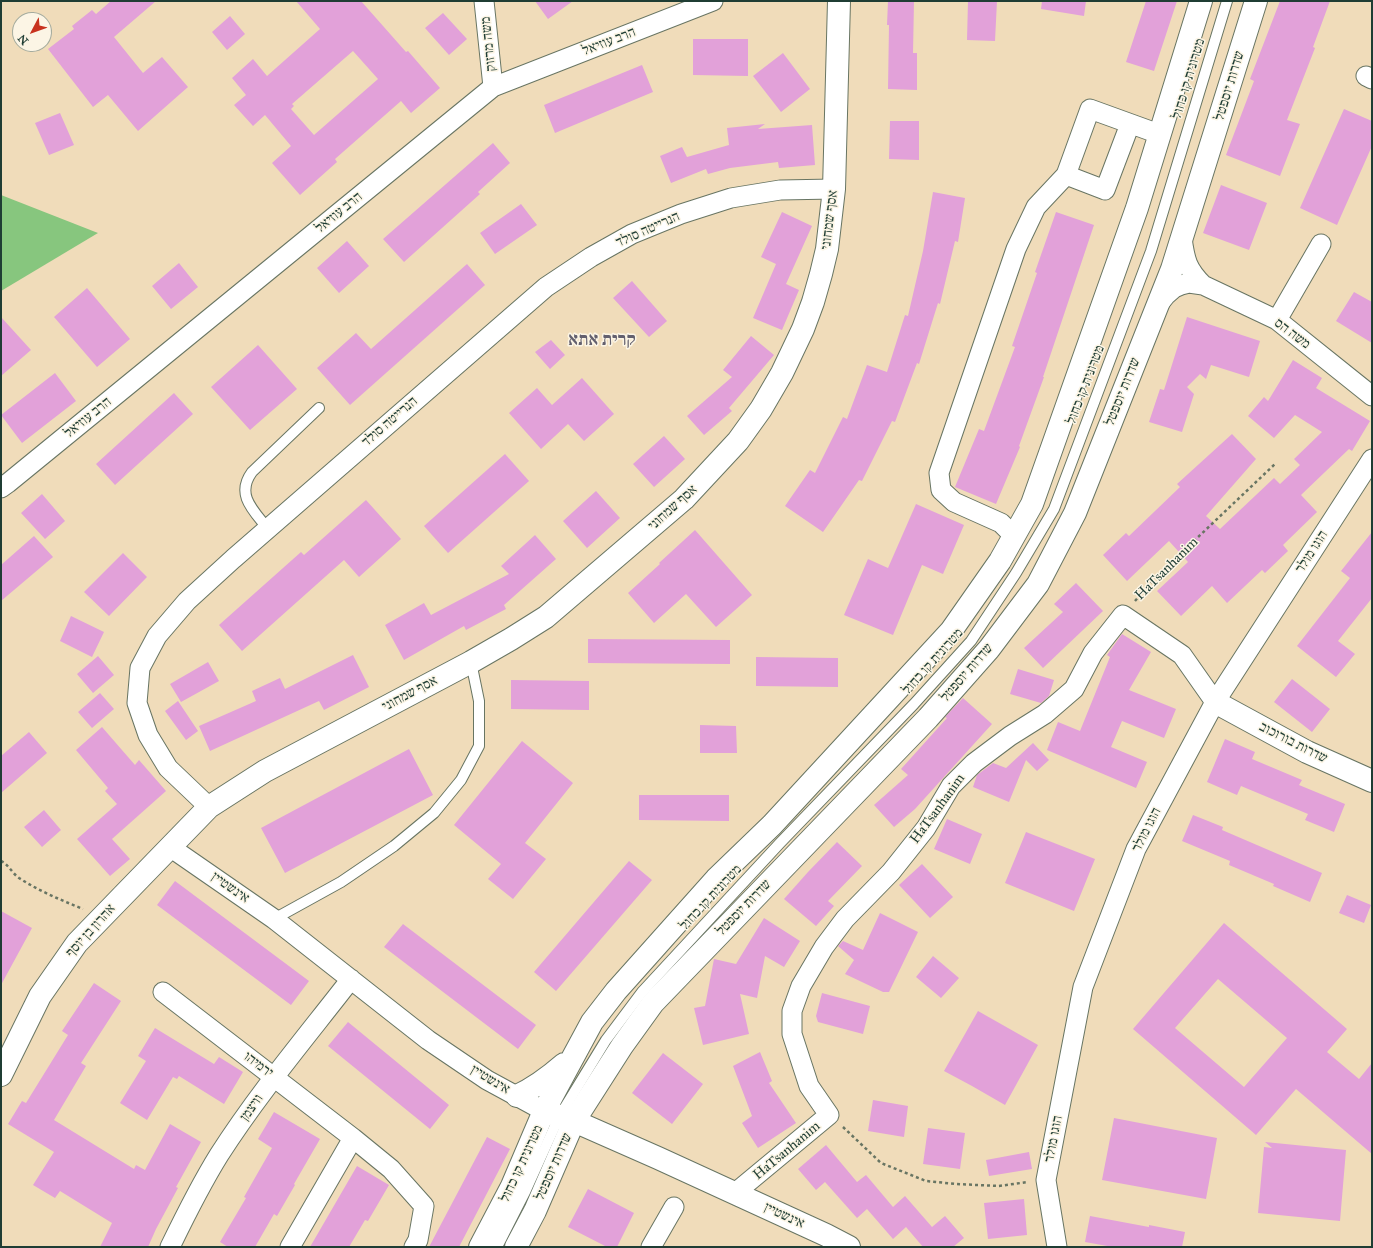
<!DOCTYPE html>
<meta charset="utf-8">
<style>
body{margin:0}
#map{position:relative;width:1373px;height:1248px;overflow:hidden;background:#f0dcba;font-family:"IM FELL Great Primer",serif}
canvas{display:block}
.frame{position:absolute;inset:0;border:2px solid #1f3d34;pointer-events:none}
.north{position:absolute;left:12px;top:12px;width:40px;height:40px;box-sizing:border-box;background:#fcf5e5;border:1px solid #a4ab9e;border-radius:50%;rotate:229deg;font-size:11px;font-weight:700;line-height:16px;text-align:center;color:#1f3d34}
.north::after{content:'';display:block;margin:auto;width:14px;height:18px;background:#c8321e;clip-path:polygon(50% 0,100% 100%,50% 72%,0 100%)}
</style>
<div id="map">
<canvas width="1373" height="1248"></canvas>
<div class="frame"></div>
<div class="north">N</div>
</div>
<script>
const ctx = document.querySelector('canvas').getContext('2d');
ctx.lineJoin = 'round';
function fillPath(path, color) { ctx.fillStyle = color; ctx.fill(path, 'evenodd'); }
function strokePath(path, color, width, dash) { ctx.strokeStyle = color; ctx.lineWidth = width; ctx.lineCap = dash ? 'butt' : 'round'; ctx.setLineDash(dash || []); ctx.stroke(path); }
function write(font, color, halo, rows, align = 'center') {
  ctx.font = font + ' "IM FELL Great Primer","Frank Ruhl Libre",serif'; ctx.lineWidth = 3; ctx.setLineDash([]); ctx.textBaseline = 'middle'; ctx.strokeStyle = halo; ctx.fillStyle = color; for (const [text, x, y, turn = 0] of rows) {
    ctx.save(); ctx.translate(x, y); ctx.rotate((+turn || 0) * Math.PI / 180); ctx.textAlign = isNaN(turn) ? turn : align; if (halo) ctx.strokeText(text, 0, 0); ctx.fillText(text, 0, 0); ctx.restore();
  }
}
const green = new Path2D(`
 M 1,195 L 98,233 L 1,291 Z`);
const building = new Path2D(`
 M 111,1 L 156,1 L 114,37 L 143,73 L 162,57 L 188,87 L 138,131 L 108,95 L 93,107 L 48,49 L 74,29 L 72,26 L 92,10 L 96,14 Z
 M 296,1 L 361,1 L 406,52 L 408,51 L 440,88 L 411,113 L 401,101 L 335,159 L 337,162 L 300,195 L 272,163 L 291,146 L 265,115 L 253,126 L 234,105 L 246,95 L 232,78 L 253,59 L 267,76 L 320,29 ZM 353,51 L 378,79 L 314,135 L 291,109 L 294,106 L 292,104 Z
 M 535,1 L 573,1 L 548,19 Z
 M 888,1 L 914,1 L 913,53 L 917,53 L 917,90 L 888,89 L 889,25 L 887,25 Z
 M 968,1 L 997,1 L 995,41 L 967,40 Z
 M 1042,1 L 1086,1 L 1084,16 L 1041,9 Z
 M 1146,1 L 1177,1 L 1154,71 L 1126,62 Z
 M 1280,1 L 1330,1 L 1313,47 L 1315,48 L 1287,120 L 1300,124 L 1280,176 L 1226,155 L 1254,81 L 1250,79 Z
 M 443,13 L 467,39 L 449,55 L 425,28 Z
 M 230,16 L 245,34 L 227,50 L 212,32 Z
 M 693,39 L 748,39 L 748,76 L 693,75 Z
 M 783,53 L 810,89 L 781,112 L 753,76 Z
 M 642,65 L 653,92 L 555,133 L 544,105 Z
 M 1344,109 L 1372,121 L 1372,146 L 1337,225 L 1300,208 Z
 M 60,113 L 74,145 L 49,155 L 35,123 Z
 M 890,121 L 919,121 L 919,160 L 889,159 Z
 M 765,124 L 758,129 L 812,125 L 815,165 L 779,168 L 778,162 L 730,168 L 708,174 L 706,169 L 671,183 L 660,156 L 682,147 L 687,157 L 729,145 L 727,128 Z
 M 493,143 L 510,163 L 478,192 L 480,194 L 404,262 L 383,239 Z
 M 1221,185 L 1267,203 L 1249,250 L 1203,233 Z
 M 933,192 L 965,198 L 958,242 L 955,241 L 940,304 L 938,303 L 919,364 L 917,363 L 895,422 L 892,421 L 862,481 L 859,480 L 823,532 L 785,506 L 810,470 L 815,473 L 843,417 L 847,419 L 867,365 L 887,372 L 905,315 L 908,316 L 923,251 Z
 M 521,204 L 537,225 L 495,254 L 480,233 Z
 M 782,212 L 812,226 L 786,284 L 799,290 L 782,330 L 753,318 L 776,264 L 761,257 Z
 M 1056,212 L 1094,225 L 1043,377 L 1044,377 L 1019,446 L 1020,447 L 996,504 L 955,487 L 979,429 L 984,431 L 1015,347 L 1012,346 L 1037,273 L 1035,272 Z
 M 347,241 L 369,266 L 339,293 L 317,268 Z
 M 179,263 L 198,287 L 171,309 L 152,286 Z
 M 467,264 L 485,285 L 350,405 L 317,368 L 356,333 L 371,349 Z
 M 632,281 L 667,321 L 649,337 L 613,298 Z
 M 87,288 L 130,339 L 97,367 L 54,317 Z
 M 1354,292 L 1372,302 L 1372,343 L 1336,321 Z
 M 1,317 L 31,350 L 1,376 Z
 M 1187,317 L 1260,341 L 1249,377 L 1211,365 L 1206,379 L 1200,374 L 1187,387 L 1194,394 L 1182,432 L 1149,422 L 1160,389 L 1164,390 Z
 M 751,336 L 774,355 L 729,408 L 732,411 L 704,435 L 687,416 L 732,377 L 723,370 Z
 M 551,340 L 565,355 L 550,369 L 535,352 Z
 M 258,345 L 297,389 L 250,430 L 211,387 Z
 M 1293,360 L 1322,378 L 1316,388 L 1370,421 L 1352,451 L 1349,449 L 1301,495 L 1317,512 L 1283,545 L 1288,551 L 1265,573 L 1262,570 L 1227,603 L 1212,586 L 1181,616 L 1157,591 L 1188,562 L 1169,541 L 1127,581 L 1103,555 L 1126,533 L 1129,536 L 1180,487 L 1177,484 L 1232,434 L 1256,459 L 1206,516 L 1220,529 L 1274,478 L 1280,484 L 1300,465 L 1294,459 L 1322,432 L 1295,415 L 1274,438 L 1248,416 L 1264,397 L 1268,401 Z
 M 55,373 L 76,401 L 22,443 L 1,415 Z
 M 582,378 L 614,414 L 584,441 L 568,424 L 541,449 L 509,413 L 537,388 L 552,405 Z
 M 174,393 L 193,414 L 115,485 L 96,464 Z
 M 664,436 L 685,459 L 654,487 L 633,464 Z
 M 505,454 L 529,481 L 448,553 L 424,526 Z
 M 596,491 L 620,518 L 587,548 L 563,521 Z
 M 42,494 L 65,521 L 45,539 L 21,513 Z
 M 366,500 L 401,539 L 359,577 L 344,560 L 242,651 L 219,625 L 301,552 L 304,555 Z
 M 916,504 L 964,525 L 943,574 L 922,565 L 893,635 L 844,615 L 868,559 L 888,568 Z
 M 695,530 L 752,595 L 716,627 L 686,594 L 654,623 L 628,593 L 660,564 L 659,563 Z
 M 1372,532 L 1372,598 L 1338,641 L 1355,654 L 1336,677 L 1297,646 L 1350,578 L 1341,571 Z
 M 535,535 L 556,559 L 504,605 L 506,609 L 466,630 L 464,626 L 404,660 L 385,625 L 424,603 L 431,615 L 509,574 L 501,566 Z
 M 34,536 L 53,557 L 1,601 L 1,565 Z
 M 123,553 L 147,577 L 109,616 L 84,592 Z
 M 1076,583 L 1103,611 L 1043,668 L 1024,648 L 1063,612 L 1054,604 Z
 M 71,616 L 104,632 L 92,657 L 60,641 Z
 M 1122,634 L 1151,652 L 1129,690 L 1176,709 L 1164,738 L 1122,721 L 1111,747 L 1147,762 L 1136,788 L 1047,750 L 1058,722 L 1080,731 L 1110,657 L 1107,655 Z
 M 588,639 L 730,640 L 730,664 L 588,663 Z
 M 353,655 L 369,687 L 324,710 L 319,701 L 210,751 L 199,726 L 256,701 L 252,691 L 280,678 L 285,689 Z
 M 98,656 L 114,675 L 93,693 L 77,674 Z
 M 756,657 L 838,658 L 838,687 L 756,686 Z
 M 208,662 L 219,681 L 181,702 L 170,684 Z
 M 1018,669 L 1054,680 L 1049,696 L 1041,703 L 1010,694 Z
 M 1292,679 L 1330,709 L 1312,732 L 1274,702 Z
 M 511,680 L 589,681 L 589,710 L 511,709 Z
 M 100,693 L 114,709 L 92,728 L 78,712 Z
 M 963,698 L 992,724 L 915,809 L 894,827 L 874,805 L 908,775 L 901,769 L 947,718 L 945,717 Z
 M 178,701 L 198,731 L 186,740 L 165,711 Z
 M 700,725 L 736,726 L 737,753 L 700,753 Z
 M 102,727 L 135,765 L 139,760 L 166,791 L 112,839 L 130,859 L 110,876 L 77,839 L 117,804 L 105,791 L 108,788 L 76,750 Z
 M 29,732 L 47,753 L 1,793 L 1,756 Z
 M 1225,739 L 1255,752 L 1252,759 L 1302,780 L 1299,785 L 1345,804 L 1334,832 L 1305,820 L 1308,814 L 1241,786 L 1237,795 L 1207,782 Z
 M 522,741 L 573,783 L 525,843 L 546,859 L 513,899 L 488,879 L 501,864 L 454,825 Z
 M 1033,743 L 1049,760 L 1037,771 L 1026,760 L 1009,802 L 973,787 L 977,775 L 993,763 L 1006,768 Z
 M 409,749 L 433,795 L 285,873 L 261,828 Z
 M 639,795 L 729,795 L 729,821 L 639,820 Z
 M 44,810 L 61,830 L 42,847 L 24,827 Z
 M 1193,815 L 1223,827 L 1222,830 L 1322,873 L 1310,902 L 1273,886 L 1274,884 L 1229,865 L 1230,861 L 1182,841 Z
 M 947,819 L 982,834 L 970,864 L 934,849 Z
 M 1026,832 L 1095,859 L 1074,911 L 1005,883 Z
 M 837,842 L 862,866 L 828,901 L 834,906 L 816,926 L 784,899 L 808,872 Z
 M 629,861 L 652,880 L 556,991 L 534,972 Z
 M 922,864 L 953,897 L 930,918 L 899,885 Z
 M 175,881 L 309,981 L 291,1005 L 157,905 Z
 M 1347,895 L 1371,905 L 1364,923 L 1339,913 Z
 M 1,911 L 32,928 L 1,985 Z
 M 880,913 L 918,932 L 889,992 L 883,992 L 845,974 L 854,960 L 838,946 L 843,941 L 863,950 Z
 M 764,918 L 800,941 L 784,967 L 765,956 L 757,998 L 740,994 L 749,1034 L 703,1045 L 694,1008 L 705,1006 L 714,959 L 736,964 Z
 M 1224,923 L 1347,1029 L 1327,1052 L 1359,1079 L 1372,1063 L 1372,1154 L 1296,1089 L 1256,1135 L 1133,1029 ZM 1218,979 L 1287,1038 L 1244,1087 L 1175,1028 Z
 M 403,924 L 536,1025 L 518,1049 L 384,947 Z
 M 933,956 L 959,978 L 941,998 L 916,977 Z
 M 94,983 L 121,1001 L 81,1063 L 86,1066 L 54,1120 L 134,1169 L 136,1165 L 145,1170 L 170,1124 L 201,1142 L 176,1187 L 178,1188 L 156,1229 L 148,1247 L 100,1247 L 112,1223 L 60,1191 L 55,1198 L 33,1185 L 54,1152 L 8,1124 L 22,1101 L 26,1103 L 68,1035 L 62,1031 Z
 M 822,993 L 870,1006 L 863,1034 L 818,1022 L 816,1016 Z
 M 978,1011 L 1038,1045 L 1005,1105 L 972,1086 L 972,1084 L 972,1086 L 944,1071 Z
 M 348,1022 L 449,1105 L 430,1129 L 328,1046 Z
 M 155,1028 L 214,1064 L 219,1057 L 243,1072 L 224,1104 L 179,1076 L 177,1079 L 173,1077 L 147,1120 L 120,1103 L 146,1061 L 138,1056 Z
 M 760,1052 L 772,1081 L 769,1083 L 796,1123 L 758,1148 L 742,1123 L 752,1116 L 733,1066 Z
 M 663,1053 L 703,1084 L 672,1124 L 632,1093 Z
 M 873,1100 L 908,1106 L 904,1137 L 868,1131 Z
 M 274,1112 L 320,1139 L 294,1184 L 295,1185 L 277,1216 L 274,1214 L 255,1247 L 228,1247 L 220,1242 L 246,1198 L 244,1197 L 272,1148 L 258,1139 Z
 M 1114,1118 L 1217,1138 L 1206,1199 L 1102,1180 Z
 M 928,1128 L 965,1133 L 960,1169 L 923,1164 Z
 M 487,1137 L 510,1149 L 459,1247 L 429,1247 Z
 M 1265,1142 L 1346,1150 L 1340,1221 L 1258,1213 L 1264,1147 L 1272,1148 Z
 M 826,1145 L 857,1182 L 866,1175 L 893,1207 L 905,1196 L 932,1227 L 945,1216 L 964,1238 L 953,1247 L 923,1247 L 906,1227 L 893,1239 L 867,1209 L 857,1218 L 825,1182 L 816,1190 L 798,1169 Z
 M 1029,1152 L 1032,1169 L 989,1176 L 986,1160 Z
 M 357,1166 L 389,1185 L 368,1221 L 365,1220 L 349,1247 L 310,1247 Z
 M 588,1189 L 634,1213 L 617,1247 L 607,1247 L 568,1227 Z
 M 1024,1199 L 1027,1235 L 988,1239 L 984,1203 Z
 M 1090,1216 L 1149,1227 L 1149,1225 L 1185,1232 L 1182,1247 L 1113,1247 L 1085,1242 Z`);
const path = new Path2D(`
 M 1135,601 L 1156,577 L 1275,464
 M 1,861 C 8,864 12,873 19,878 C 39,891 61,900 83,909
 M 843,1127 L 881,1163 L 926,1181 L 956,1184 L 999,1186 L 1028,1182`);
const lane = new Path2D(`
 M 268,529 C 254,511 235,495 252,472 L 319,408
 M 274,919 L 341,882 L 394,846 L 434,813 L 461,780 L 479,746 L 479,701 L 471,662
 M 497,1247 L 525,1192 L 559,1117 L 606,1040 L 642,992 L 780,843 L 914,704 L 971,641 L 1016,573 L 1054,509 L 1151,251 L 1227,1`);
const street = new Path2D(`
 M 484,1 L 493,87
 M 1366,76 L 1372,79
 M 1130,124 L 1105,190 L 1066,175 L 1090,109 L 1159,134
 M 1182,238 C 1185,260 1187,269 1203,285
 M 1158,305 L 1166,295 L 1174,288 L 1181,285 L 1189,283 L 1203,285 L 1277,320 L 1372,396
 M 1277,320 L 1321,244
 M 1,488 L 8,483 L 493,87 L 713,1
 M 1014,536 L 1001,523 L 954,502 L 941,490 L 939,473 L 1016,249 L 1036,207 L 1066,175
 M 209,807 L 168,768 L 148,735 L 137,703 L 140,668 L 157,636 L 187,601 L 233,559 L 546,287 L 591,257 L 632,234 L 681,214 L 731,198 L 780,190 L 834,189
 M 170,847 L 274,919 L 428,1040 L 487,1080 L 544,1111
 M 163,992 L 353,1138 L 391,1169 L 424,1206 L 418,1240 L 414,1247
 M 735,1193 L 829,1115 L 809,1086 L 792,1034 L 792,1011 L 801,986 L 824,947 L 845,919 L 891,872 L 926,828 L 951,786 L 974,763 L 1010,736 L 1045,714 L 1074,689 L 1093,653 L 1123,615 L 1182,655 L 1215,702
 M 170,1247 C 185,1216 201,1184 219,1155 C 258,1094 306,1037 351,979
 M 290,1247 L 353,1138
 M 651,1247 L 674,1207
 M 1057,1247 L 1046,1180 L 1083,987 L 1136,849 L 1215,702 L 1372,459`);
const secondary = new Path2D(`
 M 1215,702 L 1307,752 L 1372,781
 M 1,1075 L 40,996 L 77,943 L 209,807 L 265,771 L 471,662 L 511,639 L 546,617 L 684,499 L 738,441 L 761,409 L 782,373 L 803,329 L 813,302 L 821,274 L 827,249 L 834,189 L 839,1
 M 517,1096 C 534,1088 549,1077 564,1064
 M 544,1111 L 574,1121 L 658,1158 L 826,1235 L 849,1247
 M 480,1247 L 512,1186 L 544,1111 L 592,1022 L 616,991 L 716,879 L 772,825 L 951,631 L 1000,561 L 1032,504 L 1137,208 L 1201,1
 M 516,1247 L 535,1211 L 574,1121 L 622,1046 L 653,1003 L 928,718 L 989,649 L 1038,584 L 1075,513 L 1172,269 L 1256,1`);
const streetNames = [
 ["הרב עוזיאל",609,42,-21],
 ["משה מרזוק",489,44,-96],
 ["מטרונית קו כחול",1189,79,-73],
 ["שדרות יוספטל",1230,86,-73],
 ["הרב עוזיאל",339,213,-39],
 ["אסף שמחוני",830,220,-83],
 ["הנרייטה סולד",648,230,-24],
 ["משה הס",1292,334,37],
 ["מטרונית קו כחול",1086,385,-69],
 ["שדרות יוספטל",1123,392,-68],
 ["הרב עוזיאל",88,418,-39],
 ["הנרייטה סולד",390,422,-41],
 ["אסף שמחוני",673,508,-42],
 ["הוגו מולר",1312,552,-57],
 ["HaTsanhanim",1167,569,-45],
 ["מטרונית קו כחול",933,662,-48],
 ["שדרות יוספטל",967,673,-49],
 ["אסף שמחוני",410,694,-28],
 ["שדרות בורוכוב",1293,743,27],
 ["HaTsanhanim",938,809,-54],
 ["הוגו מולר",1147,830,-63],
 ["אינשטיין",230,888,35],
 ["מטרונית קו כחול",711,898,-47],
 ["שדרות יוספטל",744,908,-46],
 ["אהרון בן יוסף",91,931,-48],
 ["ירמיהו",258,1065,37],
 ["אינשטיין",490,1080,31],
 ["וויצמן",252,1108,-55],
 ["הוגו מולר",1054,1139,-79],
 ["HaTsanhanim",787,1151,-40],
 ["מטרונית קו כחול",522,1164,-65],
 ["שדרות יוספטל",554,1167,-66],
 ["אינשטיין",784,1216,25]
];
const districtNames = [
 ["קרית אתא",602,341]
];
fillPath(green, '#87c67e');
fillPath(building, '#e2a1d9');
strokePath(lane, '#687563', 12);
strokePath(street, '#687563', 21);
strokePath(secondary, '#687563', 24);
strokePath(path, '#687563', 2.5, [3, 3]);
strokePath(lane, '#fff', 10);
strokePath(street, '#fff', 19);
strokePath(secondary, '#fff', 22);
write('14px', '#1f3d34', '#fcf5e5', streetNames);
write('bold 18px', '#63606e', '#fcf5e5', districtNames);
</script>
